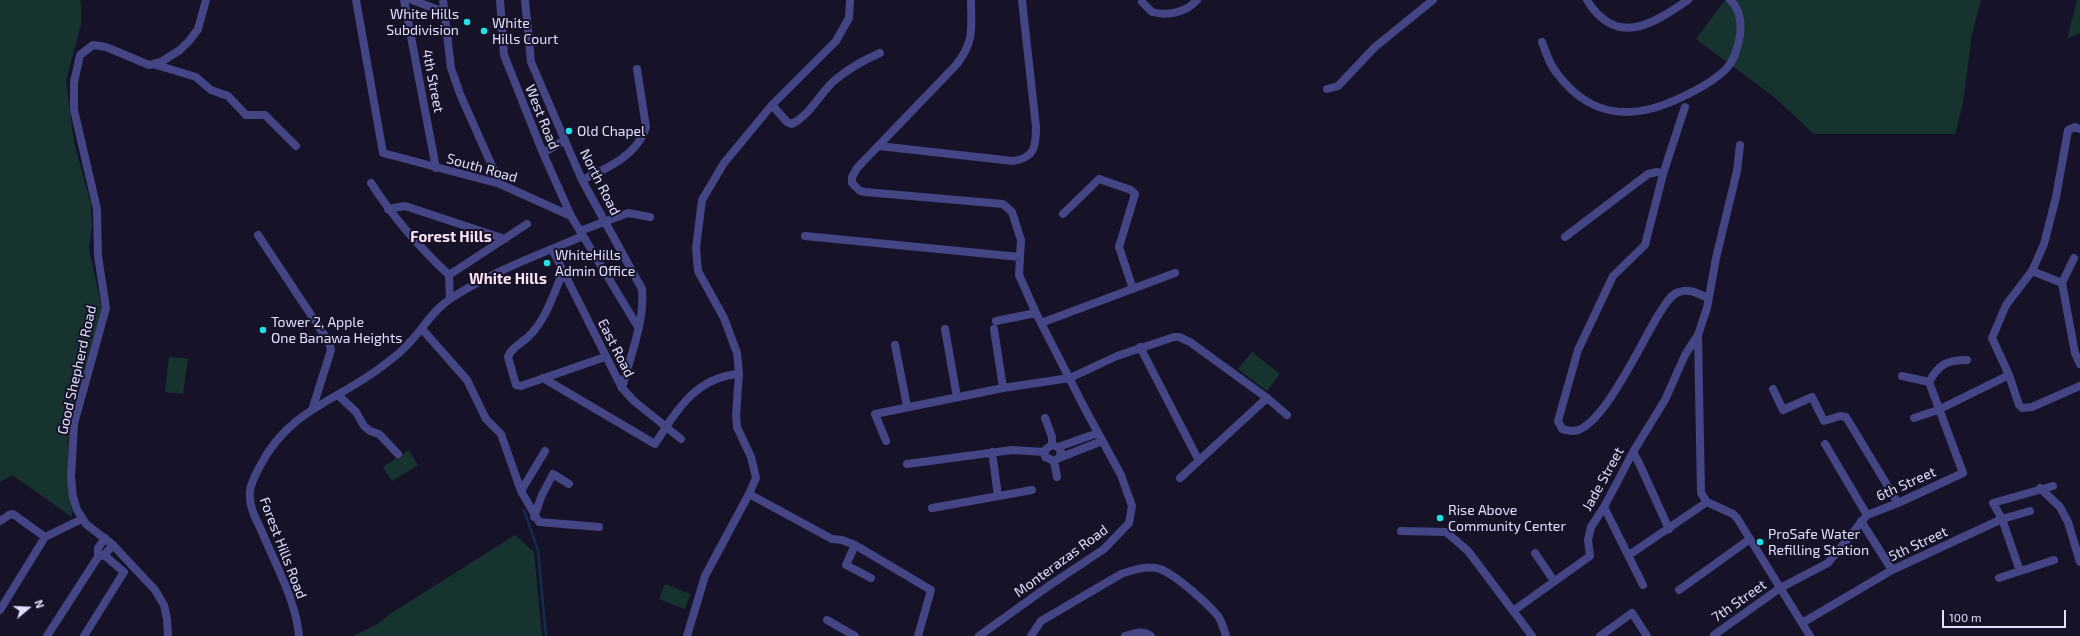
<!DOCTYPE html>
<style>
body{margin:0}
#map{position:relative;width:2080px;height:636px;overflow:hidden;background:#161329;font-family:"Exo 2",sans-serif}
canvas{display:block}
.north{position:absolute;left:8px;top:588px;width:40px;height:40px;-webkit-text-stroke:3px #161329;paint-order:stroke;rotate:71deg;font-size:11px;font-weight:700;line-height:16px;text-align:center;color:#e0dffc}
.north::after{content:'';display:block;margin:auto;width:14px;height:18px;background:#e0dffc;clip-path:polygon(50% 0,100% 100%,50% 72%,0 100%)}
.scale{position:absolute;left:1942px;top:610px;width:124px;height:18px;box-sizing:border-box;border:2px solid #e0dffc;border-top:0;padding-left:5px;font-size:12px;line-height:14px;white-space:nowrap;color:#e0dffc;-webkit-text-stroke:3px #161329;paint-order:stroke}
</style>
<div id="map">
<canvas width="2080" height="636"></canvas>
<div class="north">N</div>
<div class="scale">100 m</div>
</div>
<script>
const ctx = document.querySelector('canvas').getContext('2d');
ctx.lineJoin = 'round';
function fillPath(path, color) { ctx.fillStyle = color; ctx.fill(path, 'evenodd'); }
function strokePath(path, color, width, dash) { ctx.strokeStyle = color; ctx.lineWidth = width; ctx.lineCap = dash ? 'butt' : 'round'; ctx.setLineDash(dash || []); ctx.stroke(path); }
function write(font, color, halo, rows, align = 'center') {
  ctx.font = font + ' "Exo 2",sans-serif'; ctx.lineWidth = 4; ctx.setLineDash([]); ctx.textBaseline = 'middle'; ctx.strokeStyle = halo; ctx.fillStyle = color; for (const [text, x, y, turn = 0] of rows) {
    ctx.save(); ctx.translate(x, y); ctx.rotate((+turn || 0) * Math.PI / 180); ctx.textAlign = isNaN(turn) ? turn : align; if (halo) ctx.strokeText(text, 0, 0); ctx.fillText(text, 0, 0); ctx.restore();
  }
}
const green = new Path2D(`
 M 0,0 L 80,0 L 81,4 L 81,24 L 66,81 L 74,142 L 91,204 L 92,226 L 89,248 L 103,314 L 69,421 L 68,447 L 72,517 L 12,475 L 0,482 Z
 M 1725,0 L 1981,0 L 1972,34 L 1963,103 L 1955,134 L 1814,134 L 1773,96 L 1696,39 Z
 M 2077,0 L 2080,0 L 2080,33 L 2067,39 Z
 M 1252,352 L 1280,374 L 1267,391 L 1238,369 Z
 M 169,357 L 188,359 L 183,394 L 165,392 Z
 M 409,450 L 418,465 L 392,481 L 383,467 Z
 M 515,535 L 534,552 L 542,636 L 353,636 L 376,625 L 390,614 Z
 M 665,584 L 690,594 L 685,609 L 659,599 Z`);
const stream = new Path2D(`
 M 524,510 L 538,550 L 546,636`);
const minor = new Path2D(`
 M 356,0 L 383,153 L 500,184 L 571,216
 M 404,0 L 436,168
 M 412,0 L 444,12
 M 443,0 L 451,68 L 460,94 L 500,184
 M 500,0 L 504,55 L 543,153 L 571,216 L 638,327
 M 525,0 L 531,62 L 582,180 L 642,289 C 645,321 630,357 622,388
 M 971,0 C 971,28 975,40 957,64 L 857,168 L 852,177 L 852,183 L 860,191 L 865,192 L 1003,204 L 1012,212 L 1021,240 L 1019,275 L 1036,313 L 1084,407 L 1121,475 L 1132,506 L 1129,523 L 1104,549 L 1050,585 L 979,636
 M 1587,0 C 1616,48 1653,24 1688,0
 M 1142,2 L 1152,12 C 1167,16 1186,13 1197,0
 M 1542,42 C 1546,52 1549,64 1556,72 C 1590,119 1633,121 1682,97 C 1697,90 1714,81 1726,69 C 1740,54 1748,15 1730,0
 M 153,64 L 196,77 L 211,90 L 228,96 L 246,115 L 265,115 L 296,146
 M 1327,89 L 1338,86 L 1375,47 L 1433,0
 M 772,105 L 787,122 L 792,124 C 810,115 820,93 835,80 C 848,69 864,60 880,53
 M 1685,107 L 1663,174 L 1645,245 L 1613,276 L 1578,350 L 1558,421 L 1562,429 C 1566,430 1571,431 1574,431 C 1603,428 1643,339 1659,314 C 1664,307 1670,294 1679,292 C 1689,288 1699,294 1708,298
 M 2080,129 L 2075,127 L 2068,130 L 2056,197 L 2044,244 L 2032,271 L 2006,305 L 1992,338 L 2009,375 L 2019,405 L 2022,408 L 2032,407 L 2080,386
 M 879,146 L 1013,161 C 1035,158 1036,146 1036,127 L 1022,0
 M 543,153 L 565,140
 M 582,180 C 606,169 638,155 646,127 L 637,69
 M 371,183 C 393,217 419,247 449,275 L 450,299
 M 388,209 L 405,206 L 505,239
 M 1063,214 L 1099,179 L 1131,190 L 1135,194 L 1119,247 L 1133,289
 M 580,231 L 628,213 L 650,217
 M 258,235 L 329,342 L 331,350 L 313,407
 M 805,236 L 1020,257
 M 1565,237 L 1648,174 L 1657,172 L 1663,174
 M 552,249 L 622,388 L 634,401 L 681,439
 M 2074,258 L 2062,283 L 2075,353 L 2080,364
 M 2032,271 L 2062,283
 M 563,272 C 554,293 546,319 530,335 C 523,343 511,347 508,357 L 516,385 L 521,386 L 605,357
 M 449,275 L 527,224
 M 996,321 L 1036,313
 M 1041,323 L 1175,273
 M 422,329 L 467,380 L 486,419 L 501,434 L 521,491 L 539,522 L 599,527
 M 945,329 L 957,397
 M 994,329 L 1003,388
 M 895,345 L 907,406
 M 1140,347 L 1198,459
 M 1902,376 L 1929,382
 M 543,378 L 655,444 C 677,410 696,377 739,374
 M 1773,389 L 1783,410 L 1812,397 L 1824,421 L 1840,416 L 1846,417 L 1898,503
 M 338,395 L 356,412 L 364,426 L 370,431 L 379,434 L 398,454
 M 1045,418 L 1052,437 L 1052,445
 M 1914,418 L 1938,410 L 2009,375
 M 886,441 L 875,414 L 1003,388 L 1070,378 L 1117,356 L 1174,337 L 1179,337 L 1190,342 L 1267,398 L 1287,415
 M 1825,444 L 1867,515
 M 1058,447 L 1061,452 L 1059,458 L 1054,461 L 1045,457 C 1044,450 1046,448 1052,445 L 1058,447 L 1098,433
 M 992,452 L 998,496
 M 1633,452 L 1639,463 L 1669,529
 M 1059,458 L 1102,441
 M 1054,461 L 1057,477
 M 907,464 L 1012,450 L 1045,452
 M 1180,478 L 1267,398
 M 2040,488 L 2060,507 L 2068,522 L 2080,562
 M 521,491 L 545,451
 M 749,494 L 832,539 L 842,540 L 855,545
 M 1707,502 L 1701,493 L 1698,335 L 1707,308 L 1716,258 L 1737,171 L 1740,145
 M 1707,502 L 1733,514 L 1737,518 L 1810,636
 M 1604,507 L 1643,585
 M 932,508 L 1032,490
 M 534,517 L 542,495 L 553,474 L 569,484
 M 0,521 L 9,515 L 13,514 L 45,537
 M 1861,521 L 1892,570
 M 1401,531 L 1446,532 L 1468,551 L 1532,636
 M 1535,553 L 1554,581
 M 1629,555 L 1707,502
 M 98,557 L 98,548 L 105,538
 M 2020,571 L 2002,519 L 1993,503 L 2053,486
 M 871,578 L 846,565 L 855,545 L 931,590 L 918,636
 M 1999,578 L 2054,560
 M 1679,590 L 1750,539
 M 0,610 L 45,537 L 82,519
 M 1513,611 L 1590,556 L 1588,540 L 1591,527 L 1604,507 L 1633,452 L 1665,400 L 1685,355 L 1698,335
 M 827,620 L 855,636
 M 1802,623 L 1892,570 L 2002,519 L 2030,511
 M 1714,635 L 1780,588 L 1828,563 L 1867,515 L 1898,503 L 1963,473 L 1929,382 C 1939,364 1947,360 1967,360
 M 47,636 L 98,557 L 104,555 L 113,545
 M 84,636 L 124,572 L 104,555
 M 168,636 L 167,619 L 164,605 L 155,590 L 113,545 L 86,524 L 77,510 L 73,497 L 71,477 L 74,424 L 106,308 L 98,256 L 97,209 L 74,110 L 74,82 L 80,55 L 93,45 L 106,47 L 149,65 L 161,62 L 180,50 L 189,41 L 198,29 L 206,0
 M 299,636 C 296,601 276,566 263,534 C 257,521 248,506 250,491 C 251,482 256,474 260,466 C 291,406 341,401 389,361 C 396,356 403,350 409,343 C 423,329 433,310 450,299 C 491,272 538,255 583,236
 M 1031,636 L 1041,621 L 1121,574 C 1133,570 1147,565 1160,569 C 1176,575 1207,603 1218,616 C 1222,622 1224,629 1226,636
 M 1125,636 C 1134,633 1143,630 1151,636
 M 1600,636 L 1632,613 L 1647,636`);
const tertiary = new Path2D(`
 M 687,636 L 705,576 L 749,494 L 756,478 L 751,457 L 737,427 L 736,415 L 739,374 L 737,353 L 724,318 L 698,271 L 696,248 L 702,200 L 724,163 L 772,105 L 836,41 L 849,18 L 850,0`);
const markers = [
 [467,22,4,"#1de3ea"],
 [484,31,4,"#1de3ea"],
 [569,131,4,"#1de3ea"],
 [547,263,4,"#1de3ea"],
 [263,330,4,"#1de3ea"],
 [1440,518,4,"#1de3ea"],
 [1760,542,4,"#1de3ea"]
];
const poiNames = [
 ["White Hills",459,14,"right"],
 ["Subdivision",459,30,"right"],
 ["White",492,23],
 ["Hills Court",492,39],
 ["Old Chapel",577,131],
 ["WhiteHills",555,255],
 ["Admin Office",555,271],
 ["Tower 2, Apple",271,322],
 ["One Banawa Heights",271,338],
 ["Rise Above",1448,510],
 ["Community Center",1448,526],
 ["ProSafe Water",1768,534],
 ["Refilling Station",1768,550]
];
const streetNames = [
 ["4th Street",433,81,79],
 ["West Road",542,117,68],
 ["South Road",482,168,16],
 ["North Road",600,182,63],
 ["East Road",616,348,63],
 ["Good Shepherd Road",77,370,-77],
 ["Jade Street",1603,479,-61],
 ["6th Street",1906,484,-24],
 ["5th Street",1918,544,-25],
 ["Forest Hills Road",283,548,69],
 ["Monterazas Road",1061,561,-36],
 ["7th Street",1739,601,-35]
];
const neighbourhoodNames = [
 ["Forest Hills",451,237],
 ["White Hills",508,279]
];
fillPath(green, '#173330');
strokePath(stream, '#142d4c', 2.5);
strokePath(minor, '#434584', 8);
strokePath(tertiary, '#434584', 8);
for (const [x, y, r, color] of markers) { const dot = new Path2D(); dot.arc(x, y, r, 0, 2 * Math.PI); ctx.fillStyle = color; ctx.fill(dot); strokePath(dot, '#161329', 1.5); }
write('14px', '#e0dffc', '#161329', poiNames, 'left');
write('14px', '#e0dffc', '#161329', streetNames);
write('bold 15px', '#fce0f4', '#161329', neighbourhoodNames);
</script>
